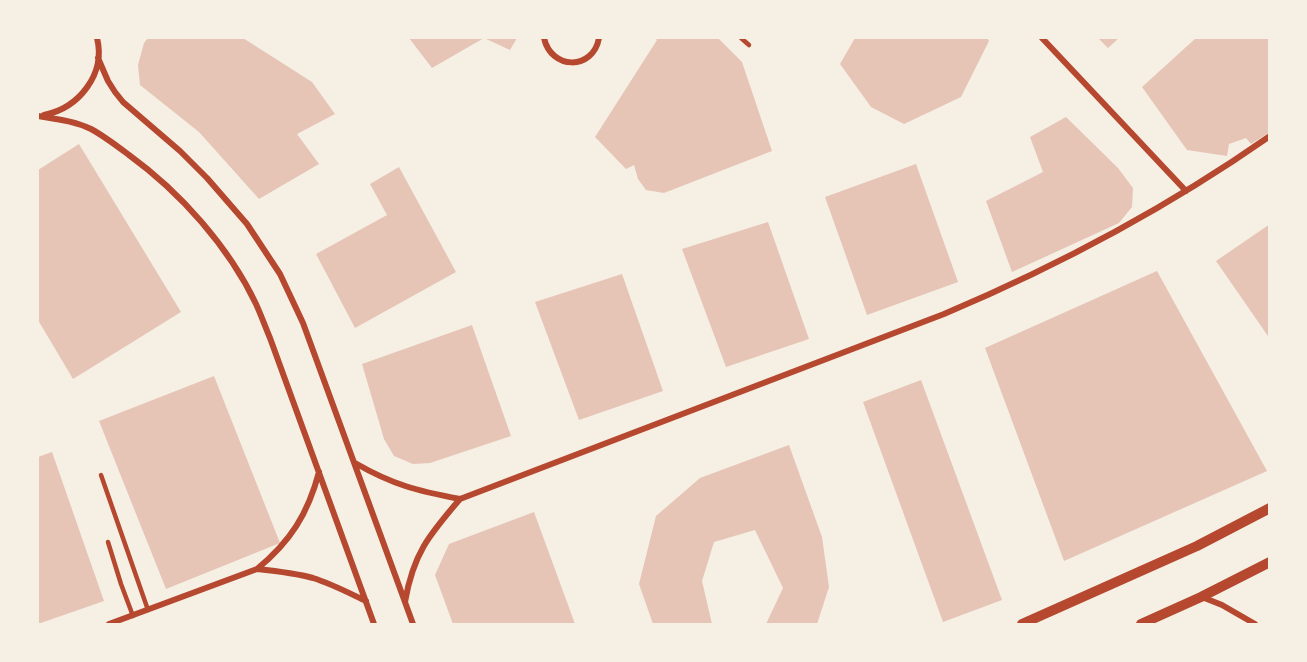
<!DOCTYPE html>
<style>
body{margin:0}
#map{position:relative;width:1307px;height:662px;overflow:hidden;background:#f6efe4;font-family:"Exo 2",sans-serif}
canvas{display:block}
.frame{position:absolute;inset:0;border:39px solid #f6efe4;pointer-events:none}
</style>
<div id="map">
<canvas width="1307" height="662"></canvas>
<div class="frame"></div>
</div>
<script>
const ctx = document.querySelector('canvas').getContext('2d');
ctx.lineJoin = 'round';
function fillPath(path, color) { ctx.fillStyle = color; ctx.fill(path, 'evenodd'); }
function strokePath(path, color, width, dash) { ctx.strokeStyle = color; ctx.lineWidth = width; ctx.lineCap = dash ? 'butt' : 'round'; ctx.setLineDash(dash || []); ctx.stroke(path); }
const building = new Path2D(`
 M 148,38 L 243,38 L 312,82 L 335,114 L 297,134 L 319,164 L 259,199 L 199,132 L 140,85 L 138,65 L 144,43 Z
 M 409,38 L 517,38 L 510,50 L 484,38 L 432,68 Z
 M 654,38 L 718,38 L 742,62 L 772,151 L 664,193 L 646,190 L 638,179 L 634,165 L 626,169 L 595,137 L 657,40 Z
 M 855,38 L 987,38 L 989,41 L 961,97 L 904,124 L 871,107 L 840,64 Z
 M 1098,38 L 1119,38 L 1108,48 Z
 M 1196,38 L 1270,38 L 1270,132 L 1251,144 L 1246,138 L 1229,144 L 1227,156 L 1187,150 L 1142,87 Z
 M 1066,117 L 1118,168 L 1133,188 L 1132,207 L 1119,223 L 1012,272 L 986,201 L 1043,172 L 1030,137 Z
 M 79,144 L 181,312 L 73,379 L 38,320 L 38,170 Z
 M 916,164 L 958,282 L 867,315 L 825,197 Z
 M 399,167 L 456,272 L 355,328 L 316,254 L 387,215 L 370,184 Z
 M 768,222 L 809,339 L 726,367 L 682,249 Z
 M 1270,224 L 1270,339 L 1216,261 Z
 M 1157,271 L 1267,471 L 1064,561 L 985,348 Z
 M 622,274 L 663,391 L 579,420 L 535,302 Z
 M 472,325 L 511,436 L 430,463 L 413,464 L 394,456 L 384,439 L 362,364 Z
 M 214,376 L 280,543 L 166,589 L 99,421 Z
 M 921,380 L 1002,600 L 943,622 L 863,402 Z
 M 789,445 L 822,537 L 829,587 L 817,624 L 766,624 L 783,588 L 755,530 L 714,542 L 702,581 L 712,624 L 653,624 L 639,584 L 656,516 L 700,478 Z
 M 52,452 L 104,601 L 38,624 L 38,457 Z
 M 534,512 L 575,624 L 453,624 L 435,575 L 449,544 Z`);
const service = new Path2D(`
 M 741,38 L 749,45
 M 101,475 L 148,610
 M 108,542 L 121,584 L 133,616`);
const minor = new Path2D(`
 M 544,38 C 551,70 593,71 599,38
 M 1042,38 L 1186,191
 M 98,58 L 108,81 L 115,92 L 123,102 L 180,151 L 207,178 L 247,224 L 280,274 L 303,323 L 413,624
 M 44,115 C 79,108 106,74 97,38
 M 38,116 C 56,119 74,121 91,129 C 104,136 117,146 129,155 C 180,192 229,247 256,304 C 261,315 265,326 270,338 L 374,624
 M 355,463 C 393,485 418,491 460,499
 M 257,569 C 276,571 295,573 313,578 C 332,584 349,593 366,601
 M 1202,597 L 1222,605 L 1255,624
 M 405,602 C 413,554 429,535 460,499 L 944,314 C 1060,265 1167,208 1270,136
 M 109,624 L 257,569 C 290,542 308,514 319,472`);
const tertiary = new Path2D(`
 M 1022,624 L 1197,546 L 1270,508
 M 1141,624 L 1201,597 L 1270,562`);
fillPath(building, '#e6c5b7');
strokePath(service, '#b5482f', 4.5);
strokePath(minor, '#b5482f', 6);
strokePath(tertiary, '#b5482f', 10);
</script>
